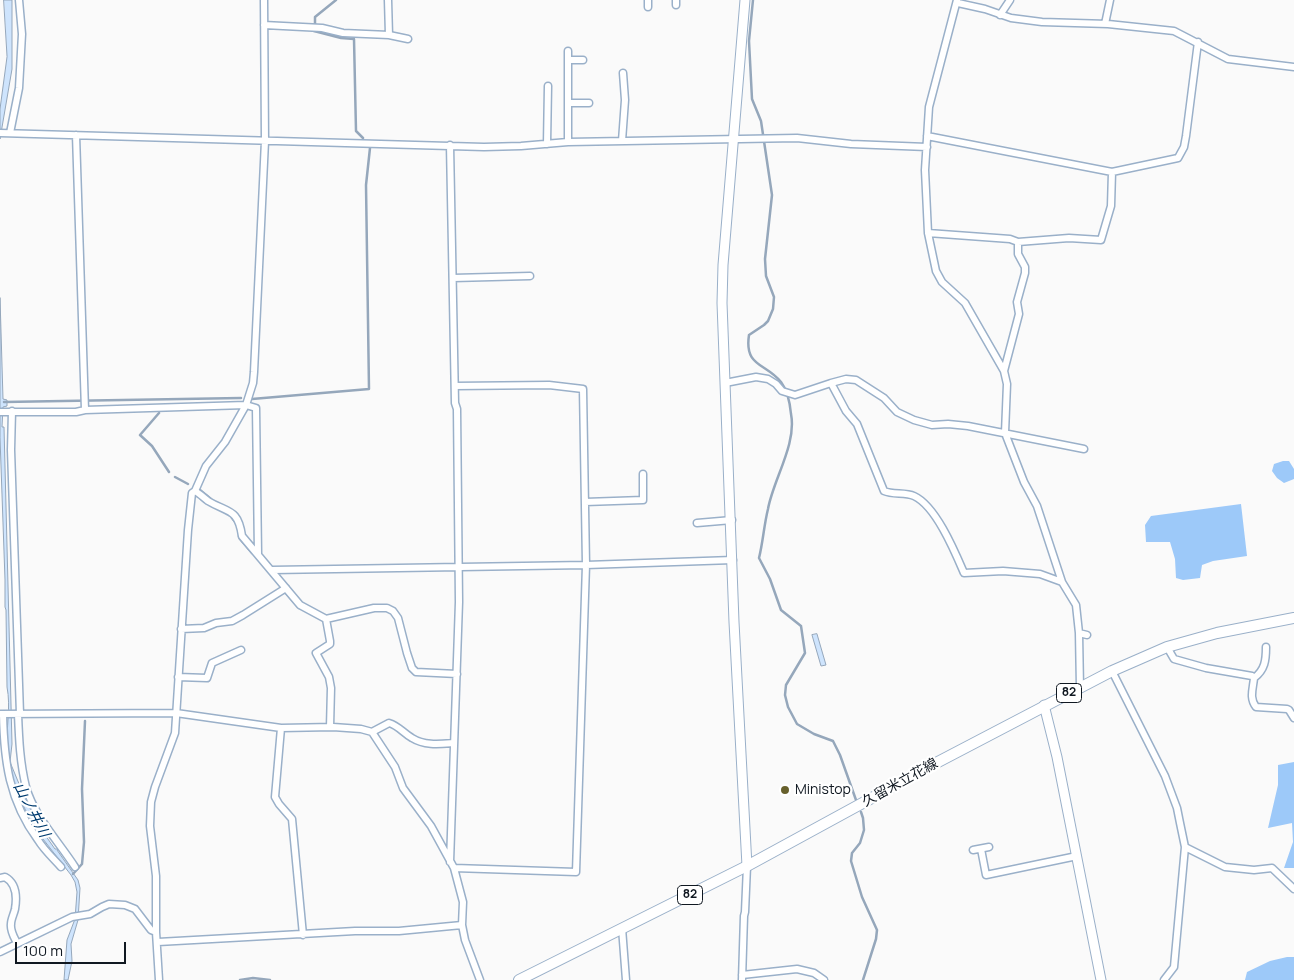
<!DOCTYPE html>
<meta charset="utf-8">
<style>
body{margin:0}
#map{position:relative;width:1294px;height:980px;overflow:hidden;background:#fafafa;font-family:Manrope,sans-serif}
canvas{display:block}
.scale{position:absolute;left:15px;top:942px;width:111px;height:22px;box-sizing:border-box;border:2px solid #101821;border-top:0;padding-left:6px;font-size:15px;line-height:18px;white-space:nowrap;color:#101821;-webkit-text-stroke:4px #fff;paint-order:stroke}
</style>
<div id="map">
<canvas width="1294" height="980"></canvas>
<div class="scale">100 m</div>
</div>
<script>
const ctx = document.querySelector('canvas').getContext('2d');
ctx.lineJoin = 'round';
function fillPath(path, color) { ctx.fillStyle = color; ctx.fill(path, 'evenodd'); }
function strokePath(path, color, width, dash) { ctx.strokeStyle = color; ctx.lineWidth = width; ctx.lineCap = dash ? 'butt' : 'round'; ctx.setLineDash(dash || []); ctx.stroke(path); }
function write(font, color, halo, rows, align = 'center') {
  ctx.font = font + ' Manrope,"Noto Sans JP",sans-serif'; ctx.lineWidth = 4.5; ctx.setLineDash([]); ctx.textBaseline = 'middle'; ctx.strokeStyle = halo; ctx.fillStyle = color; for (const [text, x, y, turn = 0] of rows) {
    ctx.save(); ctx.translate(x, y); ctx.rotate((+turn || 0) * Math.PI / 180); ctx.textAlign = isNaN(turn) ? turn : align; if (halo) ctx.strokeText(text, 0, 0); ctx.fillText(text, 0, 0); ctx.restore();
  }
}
const forest = new Path2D(`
 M 1283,461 L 1289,461 L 1294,469 L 1294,479 L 1284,483 L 1277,478 L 1272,471 L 1274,464 Z
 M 1241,504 L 1247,556 L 1213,561 L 1202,565 L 1200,578 L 1183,580 L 1176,578 L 1175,559 L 1170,542 L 1146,542 L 1145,525 L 1151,516 Z
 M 1294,762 L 1294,868 L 1284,868 L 1293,842 L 1292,823 L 1268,828 L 1278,785 L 1278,765 Z
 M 1287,957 L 1294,957 L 1294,980 L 1245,980 L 1247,972 L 1270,961 Z`);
const water = new Path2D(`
 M 4,0 L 12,0 L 12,69 L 0,139 L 0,109 L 7,57 Z
 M 0,298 L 3,399 L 7,400 L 7,406 L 3,407 L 2,427 L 4,427 L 12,744 L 10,762 L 22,791 L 38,825 L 55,849 L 58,849 L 57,850 L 78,880 L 80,888 L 78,920 L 71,944 L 72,961 L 68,980 L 64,980 L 67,940 L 75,919 L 77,892 L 75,882 L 71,875 L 43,839 L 35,825 L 34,826 C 19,798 9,781 7,749 C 6,728 11,707 7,687 L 6,610 L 5,607 L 5,580 L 0,438 Z
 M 817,634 L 826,665 L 821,666 L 812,635 Z`);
const stream = new Path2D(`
 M 753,0 L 749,41 L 752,99 L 761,121 L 772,195 L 765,259 L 766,276 L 774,297 L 773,309 L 768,321 L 764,325 L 749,335 C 744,367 766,363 781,382 C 787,390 790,403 791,414 C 797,444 773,480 768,509 C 764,525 763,542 759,558 L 770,579 L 781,610 L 801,626 L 805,653 L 786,685 L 785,695 L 788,707 L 797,724 L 814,734 L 833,741 L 840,755 L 856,800
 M 315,24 L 315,17 L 336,0
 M 314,31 L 341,38 L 354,39 L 356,131 L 363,138
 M 252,399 L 369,389 L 366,185 L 370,148
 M 4,402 L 241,398
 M 159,413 L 140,435 L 152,446 L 169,472
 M 175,477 L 188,484
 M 200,490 L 211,499
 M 232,518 L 236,523
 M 239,536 L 240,539 L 252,553
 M 285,592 L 299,608
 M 861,812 L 863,818 L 864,830 L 860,843 L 852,853 L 851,861 L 862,897 L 877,930 L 876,939 L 863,980
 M 73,874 L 82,864 L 84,842 L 82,789 L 85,721
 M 240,980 L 253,978 L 270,980`);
const street = new Path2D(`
 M 648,0 L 648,7
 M 676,0 L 676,5
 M 957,0 L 929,107 L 925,170 L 928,233 L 936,271 L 942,282 L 965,303 L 1004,371 L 1007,384 L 1005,433 L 1024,482 L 1037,506 L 1062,582 L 1076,605 L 1079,633 L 1080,688
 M 958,3 L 985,9 L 1011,18 L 1042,22 L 1108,24 L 1174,31 L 1228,59 L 1294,67
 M 1000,15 L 1010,0
 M 1105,24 L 1110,0
 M 264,25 L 322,28 L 343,33 L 389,35 L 388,0
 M 389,35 L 408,39
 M 568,60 L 583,60
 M 568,103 L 589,103
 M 0,133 L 484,147 L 521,146 L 568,142 L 797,138 L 851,144 L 927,147
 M 10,133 L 19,88 L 22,34 L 19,0
 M 76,135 L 85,410
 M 927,136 L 1112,172 L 1178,158 L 1184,147 L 1186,136 L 1198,42
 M 622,141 L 625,100 L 623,73
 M 568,142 L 568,51
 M 547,144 L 548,86
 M 450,145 L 455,403 L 457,409 L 459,602 L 450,862
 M 928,233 L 1010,239 L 1018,242 L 1069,238 L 1101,240 L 1111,206 L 1112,172
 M 453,278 L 530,276
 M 1004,371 L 1019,314 L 1017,302 L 1025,273 L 1025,267 L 1018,254 L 1018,242
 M 725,383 L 756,377 L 768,379 L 776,384 L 782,391 L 795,395 L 831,383 L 846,379 L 856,380 L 884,398 L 897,412 L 914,420 L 932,425 L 948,424 L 968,426 L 1084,449
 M 831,383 L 846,411 L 857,424 L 884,491 C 893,495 905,492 914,496 C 936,506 955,552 964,573 L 1003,571 L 1040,574 L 1062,582
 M 12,411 L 11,450 L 20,714
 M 0,412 L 76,412 L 85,410 L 246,405 L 256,408 L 258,554
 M 195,491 C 200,494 204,498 208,501 C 228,513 238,508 242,536 L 300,605 L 326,619 L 374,608 L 387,608 L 393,611 L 398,618 L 407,653 L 412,668 L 416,672 L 457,674
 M 585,502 L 643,500 L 643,474
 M 697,523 L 732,520
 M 272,570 L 586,565 L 733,560
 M 326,619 L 330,641 L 330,644 L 316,653 L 329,677 L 331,688 L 330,727
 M 181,629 L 204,628 L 216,623 L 232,621 L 243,615 L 286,588
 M 1079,633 L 1087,635
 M 1167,647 L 1174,659 L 1206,668 L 1252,676 L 1254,678 C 1253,689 1249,698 1256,707 L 1287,709 L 1289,710 L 1294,718
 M 1112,671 L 1165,776 L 1177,808 L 1180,823 L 1185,847 L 1174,967 L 1164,980
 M 178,677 L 207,678 L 212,663 L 241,650
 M 1254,678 C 1265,670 1266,660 1266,647
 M 0,714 L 176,713 L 281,728 L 333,727 L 361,729 L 372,732 L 395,767 L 403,788 L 431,826 L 454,868 L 463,902 L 462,925 L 465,940 L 480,980
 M 3,714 C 4,761 9,801 38,840 C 44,850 53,858 61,867
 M 18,714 C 19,739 20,763 26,787 C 34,816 59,842 75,867
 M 281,728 L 275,797 L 279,804 L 292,819 L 303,935
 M 372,732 L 389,723 C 399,726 403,733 412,738 C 425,746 440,744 454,743
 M 1185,847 L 1225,867 L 1254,870 L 1272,868 L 1294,889
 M 981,849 L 986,875 L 1077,856
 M 973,850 L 989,847
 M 454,868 L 576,872 L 586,565 L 583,389 L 549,385 L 455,386
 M 0,878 L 5,877 C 16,883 17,897 15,909 C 14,914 11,919 11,924 C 10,931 14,937 17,943
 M 622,928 L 626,980
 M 158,942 L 355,931 L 399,931 L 462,925
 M 0,952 L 72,917 L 90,914 L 102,907 L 109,904 L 125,905 L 135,909 L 151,930 L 156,932
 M 742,975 L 797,969 L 814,973 L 824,980
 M 159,980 L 156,932 L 156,876 L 150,826 L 151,802 L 155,787 L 175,733 L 188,530 L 192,493 L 195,491 L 206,466 L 225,442 L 246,405 L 253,383 L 254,372 L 265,141 L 264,0
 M 742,980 L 744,916 L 745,912 L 747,866`);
const secondary = new Path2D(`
 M 745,0 L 723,265 L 722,303 L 734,622 L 747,866
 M 1044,705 L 1057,757 L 1101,980`);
const primary = new Path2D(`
 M 519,980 L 747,866 L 936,763 L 1112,671 L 1167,647 L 1217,633 L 1294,618`);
const markers = [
 [785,790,5,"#67602c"]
];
const shields = [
 [1069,693,25],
 [690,895,25]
];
const shieldNames = [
 ["82",1069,693],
 ["82",690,895]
];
const streetNames = [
 ["久留米立花線",900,783,-29]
];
const poiNames = [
 ["Ministop",795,790]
];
const waterNames = [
 ["山ノ井川",31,810,62]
];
fillPath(forest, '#9dc9f9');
fillPath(water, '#cee4fd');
strokePath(water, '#95a7bb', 1);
strokePath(stream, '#95a7bb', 2.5);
strokePath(street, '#9ab0c9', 9);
strokePath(secondary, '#9ab0c9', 11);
strokePath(primary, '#9ab0c9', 12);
strokePath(street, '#fff', 6);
strokePath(secondary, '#fff', 9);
strokePath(primary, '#fff', 10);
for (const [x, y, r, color] of markers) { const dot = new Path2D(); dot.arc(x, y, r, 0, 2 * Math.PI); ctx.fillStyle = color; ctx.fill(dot); strokePath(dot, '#fff', 2); }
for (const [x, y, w] of shields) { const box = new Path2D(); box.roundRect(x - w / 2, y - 9.5, w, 19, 4); ctx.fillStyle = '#fff'; ctx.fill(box); strokePath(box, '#101821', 1); }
write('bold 12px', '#101821', null, shieldNames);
write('14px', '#101821', '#fff', streetNames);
write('14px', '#101821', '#fff', poiNames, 'left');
write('italic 15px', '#003c70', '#fff', waterNames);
</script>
